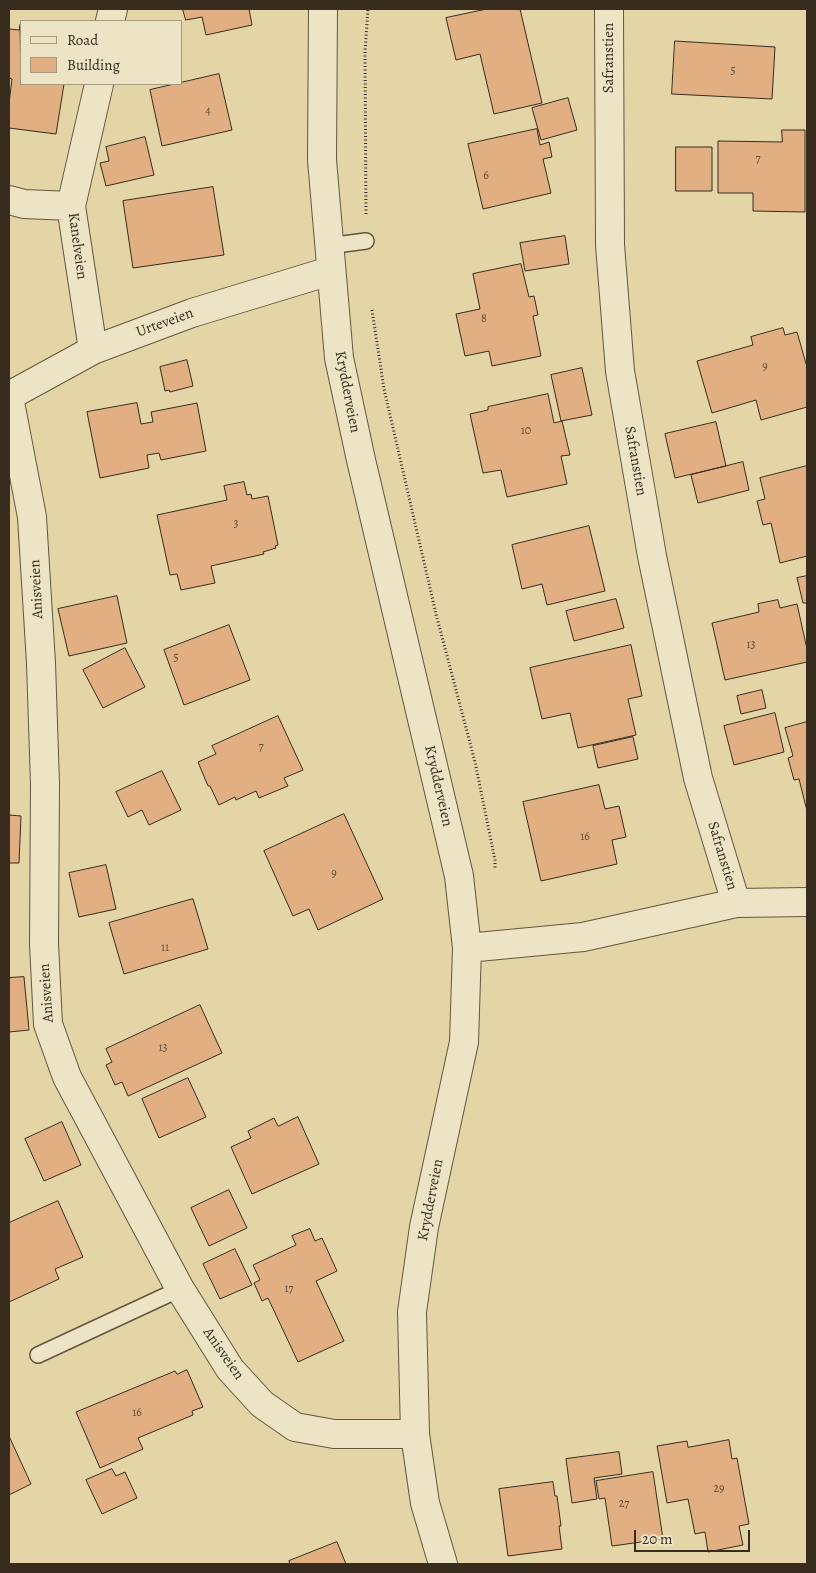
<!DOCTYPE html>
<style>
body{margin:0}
#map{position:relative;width:816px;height:1573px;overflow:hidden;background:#e3d5a6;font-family:Alegreya,serif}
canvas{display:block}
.frame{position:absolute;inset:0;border:10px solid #372c1e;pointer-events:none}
.legend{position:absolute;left:20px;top:20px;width:162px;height:65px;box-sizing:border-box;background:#ede4c5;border:1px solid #a49a82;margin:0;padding:6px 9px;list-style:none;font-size:15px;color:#372c1e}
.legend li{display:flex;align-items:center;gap:10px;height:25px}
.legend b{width:25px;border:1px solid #a49a82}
.scale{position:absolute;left:634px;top:1530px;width:116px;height:22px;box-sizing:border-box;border:2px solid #372c1e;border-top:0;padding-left:6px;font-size:15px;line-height:18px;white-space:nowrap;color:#372c1e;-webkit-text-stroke:4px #ede4c5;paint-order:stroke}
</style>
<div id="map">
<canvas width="816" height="1573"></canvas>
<div class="frame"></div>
<ul class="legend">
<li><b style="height:6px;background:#ede4c5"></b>Road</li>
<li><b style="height:14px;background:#e1af81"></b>Building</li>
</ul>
<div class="scale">20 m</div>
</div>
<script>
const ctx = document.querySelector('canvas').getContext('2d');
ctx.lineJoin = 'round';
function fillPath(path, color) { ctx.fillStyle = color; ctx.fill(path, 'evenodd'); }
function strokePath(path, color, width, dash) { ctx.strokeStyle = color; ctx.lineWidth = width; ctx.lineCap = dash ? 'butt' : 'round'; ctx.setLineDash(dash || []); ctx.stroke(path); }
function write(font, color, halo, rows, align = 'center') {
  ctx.font = font + ' Alegreya,serif'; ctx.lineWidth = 4; ctx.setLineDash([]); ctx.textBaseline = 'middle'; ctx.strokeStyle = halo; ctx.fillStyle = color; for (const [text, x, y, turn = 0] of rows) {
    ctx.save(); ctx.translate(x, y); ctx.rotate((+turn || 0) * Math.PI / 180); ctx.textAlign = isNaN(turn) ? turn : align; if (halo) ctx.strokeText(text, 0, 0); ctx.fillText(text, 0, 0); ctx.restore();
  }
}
const building = new Path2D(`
 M 183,9 L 249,9 L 252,25 L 206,35 L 202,17 L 186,20 Z
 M 487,9 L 520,9 L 542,103 L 494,114 L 480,54 L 456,60 L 446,18 Z
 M 20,25 L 21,84 L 64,84 L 56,134 L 9,128 L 9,103 L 12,79 L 9,78 L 9,29 L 19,30 Z
 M 675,41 L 775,47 L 772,99 L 672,94 Z
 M 219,74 L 232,130 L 162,146 L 150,90 Z
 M 568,98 L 577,130 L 541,140 L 532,108 Z
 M 537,129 L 540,145 L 549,142 L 552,157 L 543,159 L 551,193 L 483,209 L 468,144 Z
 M 782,130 L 805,130 L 805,212 L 753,211 L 753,193 L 718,193 L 718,141 L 782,142 Z
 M 145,137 L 154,175 L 106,186 L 100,163 L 109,161 L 106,147 Z
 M 676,147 L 712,147 L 712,191 L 676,191 Z
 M 213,187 L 224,255 L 133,268 L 123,201 Z
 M 565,236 L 569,264 L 525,271 L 520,243 Z
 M 521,264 L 529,297 L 534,296 L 538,315 L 533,316 L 541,356 L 492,366 L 489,351 L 465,356 L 456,314 L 480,309 L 473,274 Z
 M 783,328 L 785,335 L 797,332 L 807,367 L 807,407 L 761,420 L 756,400 L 712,413 L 697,361 L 753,345 L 751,337 Z
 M 187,360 L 193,386 L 170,392 L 169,390 L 165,391 L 160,367 Z
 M 582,368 L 592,415 L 561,421 L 551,375 Z
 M 548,394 L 554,423 L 562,421 L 570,455 L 561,456 L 567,484 L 507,497 L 501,470 L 483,473 L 470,414 L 488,410 L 488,407 Z
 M 137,403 L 141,424 L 153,422 L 151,412 L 197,403 L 206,451 L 161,460 L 159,453 L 147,455 L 149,468 L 100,478 L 87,412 Z
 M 716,422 L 726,466 L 675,478 L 665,434 Z
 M 743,462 L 749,490 L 698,503 L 691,475 Z
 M 807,466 L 807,556 L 780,563 L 771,523 L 763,525 L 757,501 L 765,499 L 760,478 Z
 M 244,482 L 247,495 L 251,494 L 252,499 L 268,496 L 278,545 L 275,546 L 276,548 L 263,552 L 264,554 L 211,566 L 215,583 L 181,590 L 177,574 L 170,575 L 157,515 L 227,500 L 224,486 Z
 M 589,526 L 605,591 L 547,605 L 542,584 L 522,589 L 512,545 Z
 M 807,576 L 807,603 L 803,603 L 797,578 Z
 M 117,596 L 127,643 L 69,656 L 58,609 Z
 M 616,599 L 624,628 L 574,641 L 566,611 Z
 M 778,600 L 780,608 L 797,604 L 807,649 L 807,662 L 725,680 L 712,623 L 759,612 L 758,604 Z
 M 229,625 L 250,680 L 184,705 L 164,650 Z
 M 631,645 L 642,696 L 628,699 L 636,735 L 578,748 L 570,713 L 542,719 L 530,668 Z
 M 125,648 L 145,687 L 103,708 L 83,670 Z
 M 762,690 L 766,708 L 741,714 L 737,696 Z
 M 775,713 L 784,752 L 734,765 L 724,726 Z
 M 278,716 L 303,770 L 284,778 L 288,786 L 259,798 L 256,791 L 236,800 L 235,797 L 219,805 L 210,786 L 208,786 L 198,762 L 216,754 L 212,746 Z
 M 807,722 L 807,811 L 799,779 L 794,780 L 788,758 L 793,756 L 785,728 Z
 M 633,737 L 638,759 L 598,768 L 593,746 Z
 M 162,771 L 181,810 L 149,825 L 142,810 L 128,817 L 116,792 Z
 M 599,785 L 605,809 L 619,806 L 626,837 L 612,840 L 617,864 L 541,881 L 523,802 Z
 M 344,814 L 383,899 L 318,930 L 309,909 L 293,916 L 264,851 Z
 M 9,815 L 21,816 L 19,863 L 9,863 Z
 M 106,865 L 116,909 L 79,917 L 69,873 Z
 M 193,899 L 208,949 L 124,974 L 109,923 Z
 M 24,977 L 29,1030 L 9,1032 L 9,978 Z
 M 200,1005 L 222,1053 L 128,1096 L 122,1082 L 115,1085 L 106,1065 L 112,1062 L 106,1049 Z
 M 188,1078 L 206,1117 L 159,1138 L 142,1099 Z
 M 298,1117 L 319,1164 L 252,1194 L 231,1147 L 251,1138 L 248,1131 L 274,1118 L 278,1126 Z
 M 62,1122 L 81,1165 L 44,1181 L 25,1139 Z
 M 229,1190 L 247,1228 L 209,1246 L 191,1208 Z
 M 58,1201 L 83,1257 L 55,1269 L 59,1279 L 9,1302 L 9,1223 Z
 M 310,1229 L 315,1241 L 322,1238 L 337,1271 L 316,1281 L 344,1341 L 298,1362 L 268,1298 L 262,1301 L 254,1283 L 260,1280 L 253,1265 L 296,1245 L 292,1236 Z
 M 235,1249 L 252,1285 L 220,1299 L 203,1264 Z
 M 187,1370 L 203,1407 L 192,1411 L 193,1415 L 138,1438 L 143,1449 L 100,1468 L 76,1412 L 175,1371 L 177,1374 Z
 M 9,1436 L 31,1484 L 9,1495 Z
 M 729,1440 L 732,1459 L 737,1458 L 749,1524 L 739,1526 L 743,1545 L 708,1552 L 705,1532 L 695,1534 L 688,1499 L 667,1503 L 657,1446 L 687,1441 L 688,1447 Z
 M 619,1452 L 622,1474 L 594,1478 L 597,1499 L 572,1503 L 566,1459 Z
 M 112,1469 L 116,1476 L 125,1472 L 137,1498 L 102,1514 L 86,1480 Z
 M 653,1472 L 663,1539 L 612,1546 L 605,1498 L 599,1499 L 596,1481 Z
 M 553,1482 L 555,1496 L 557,1496 L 561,1526 L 559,1526 L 562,1549 L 508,1556 L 499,1489 Z
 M 337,1542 L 346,1564 L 290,1564 L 289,1561 Z`);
const path = new Path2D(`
 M 366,214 L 365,52 L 368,9
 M 372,310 L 384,389 L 436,614 L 475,762 L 495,860 L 495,870`);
const lane = new Path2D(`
 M 328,246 L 366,241
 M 38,1355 L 180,1289`);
const street = new Path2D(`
 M 323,9 L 322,160 L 339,358 L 361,460 L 459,876 L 467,948 L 464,1042 L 424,1227 L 412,1312 L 415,1434 L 425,1503 L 443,1564
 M 609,9 L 610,245 L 620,371 L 652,556 L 698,778 L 736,903
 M 110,21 L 113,9
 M 9,200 L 24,204 L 71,206
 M 93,350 L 71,206 L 99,84
 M 9,396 L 93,350 L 192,313 L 330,271
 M 9,397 L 32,517 L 41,663 L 45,784 L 44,944 L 48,1024 L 67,1077 L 180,1289 L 230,1369 L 262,1404 L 295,1427 L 334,1434 L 415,1434
 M 467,948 L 583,937 L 736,903 L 807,902`);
const numberNames = [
 ["5",733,71],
 ["4",208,111],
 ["7",758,159],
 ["6",486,176],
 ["8",484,319],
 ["9",765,367],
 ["10",526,431],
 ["3",236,524],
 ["13",751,645],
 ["5",176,658],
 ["7",261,747],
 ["16",585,837],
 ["9",334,874],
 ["11",165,948],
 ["13",163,1048],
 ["17",289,1289],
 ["16",137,1413],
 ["29",719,1489],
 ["27",624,1504]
];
const streetNames = [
 ["Safranstien",609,58,-90],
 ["Kanelveien",77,246,82],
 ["Urteveien",165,323,-20],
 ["Krydderveien",347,392,79],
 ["Safranstien",635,461,80],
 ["Anisveien",37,589,-93],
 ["Krydderveien",438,786,77],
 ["Safranstien",722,856,73],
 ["Anisveien",47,993,-94],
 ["Krydderveien",431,1200,-79],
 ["Anisveien",223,1354,55]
];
fillPath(building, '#e1af81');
strokePath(building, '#372c1e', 1);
strokePath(lane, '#625640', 18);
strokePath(street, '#625640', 30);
strokePath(path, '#372c1e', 3, [1, 2.5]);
strokePath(lane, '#ede4c5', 15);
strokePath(street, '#ede4c5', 28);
write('12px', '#624d37', null, numberNames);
write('15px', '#372c1e', '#ede4c5', streetNames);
</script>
